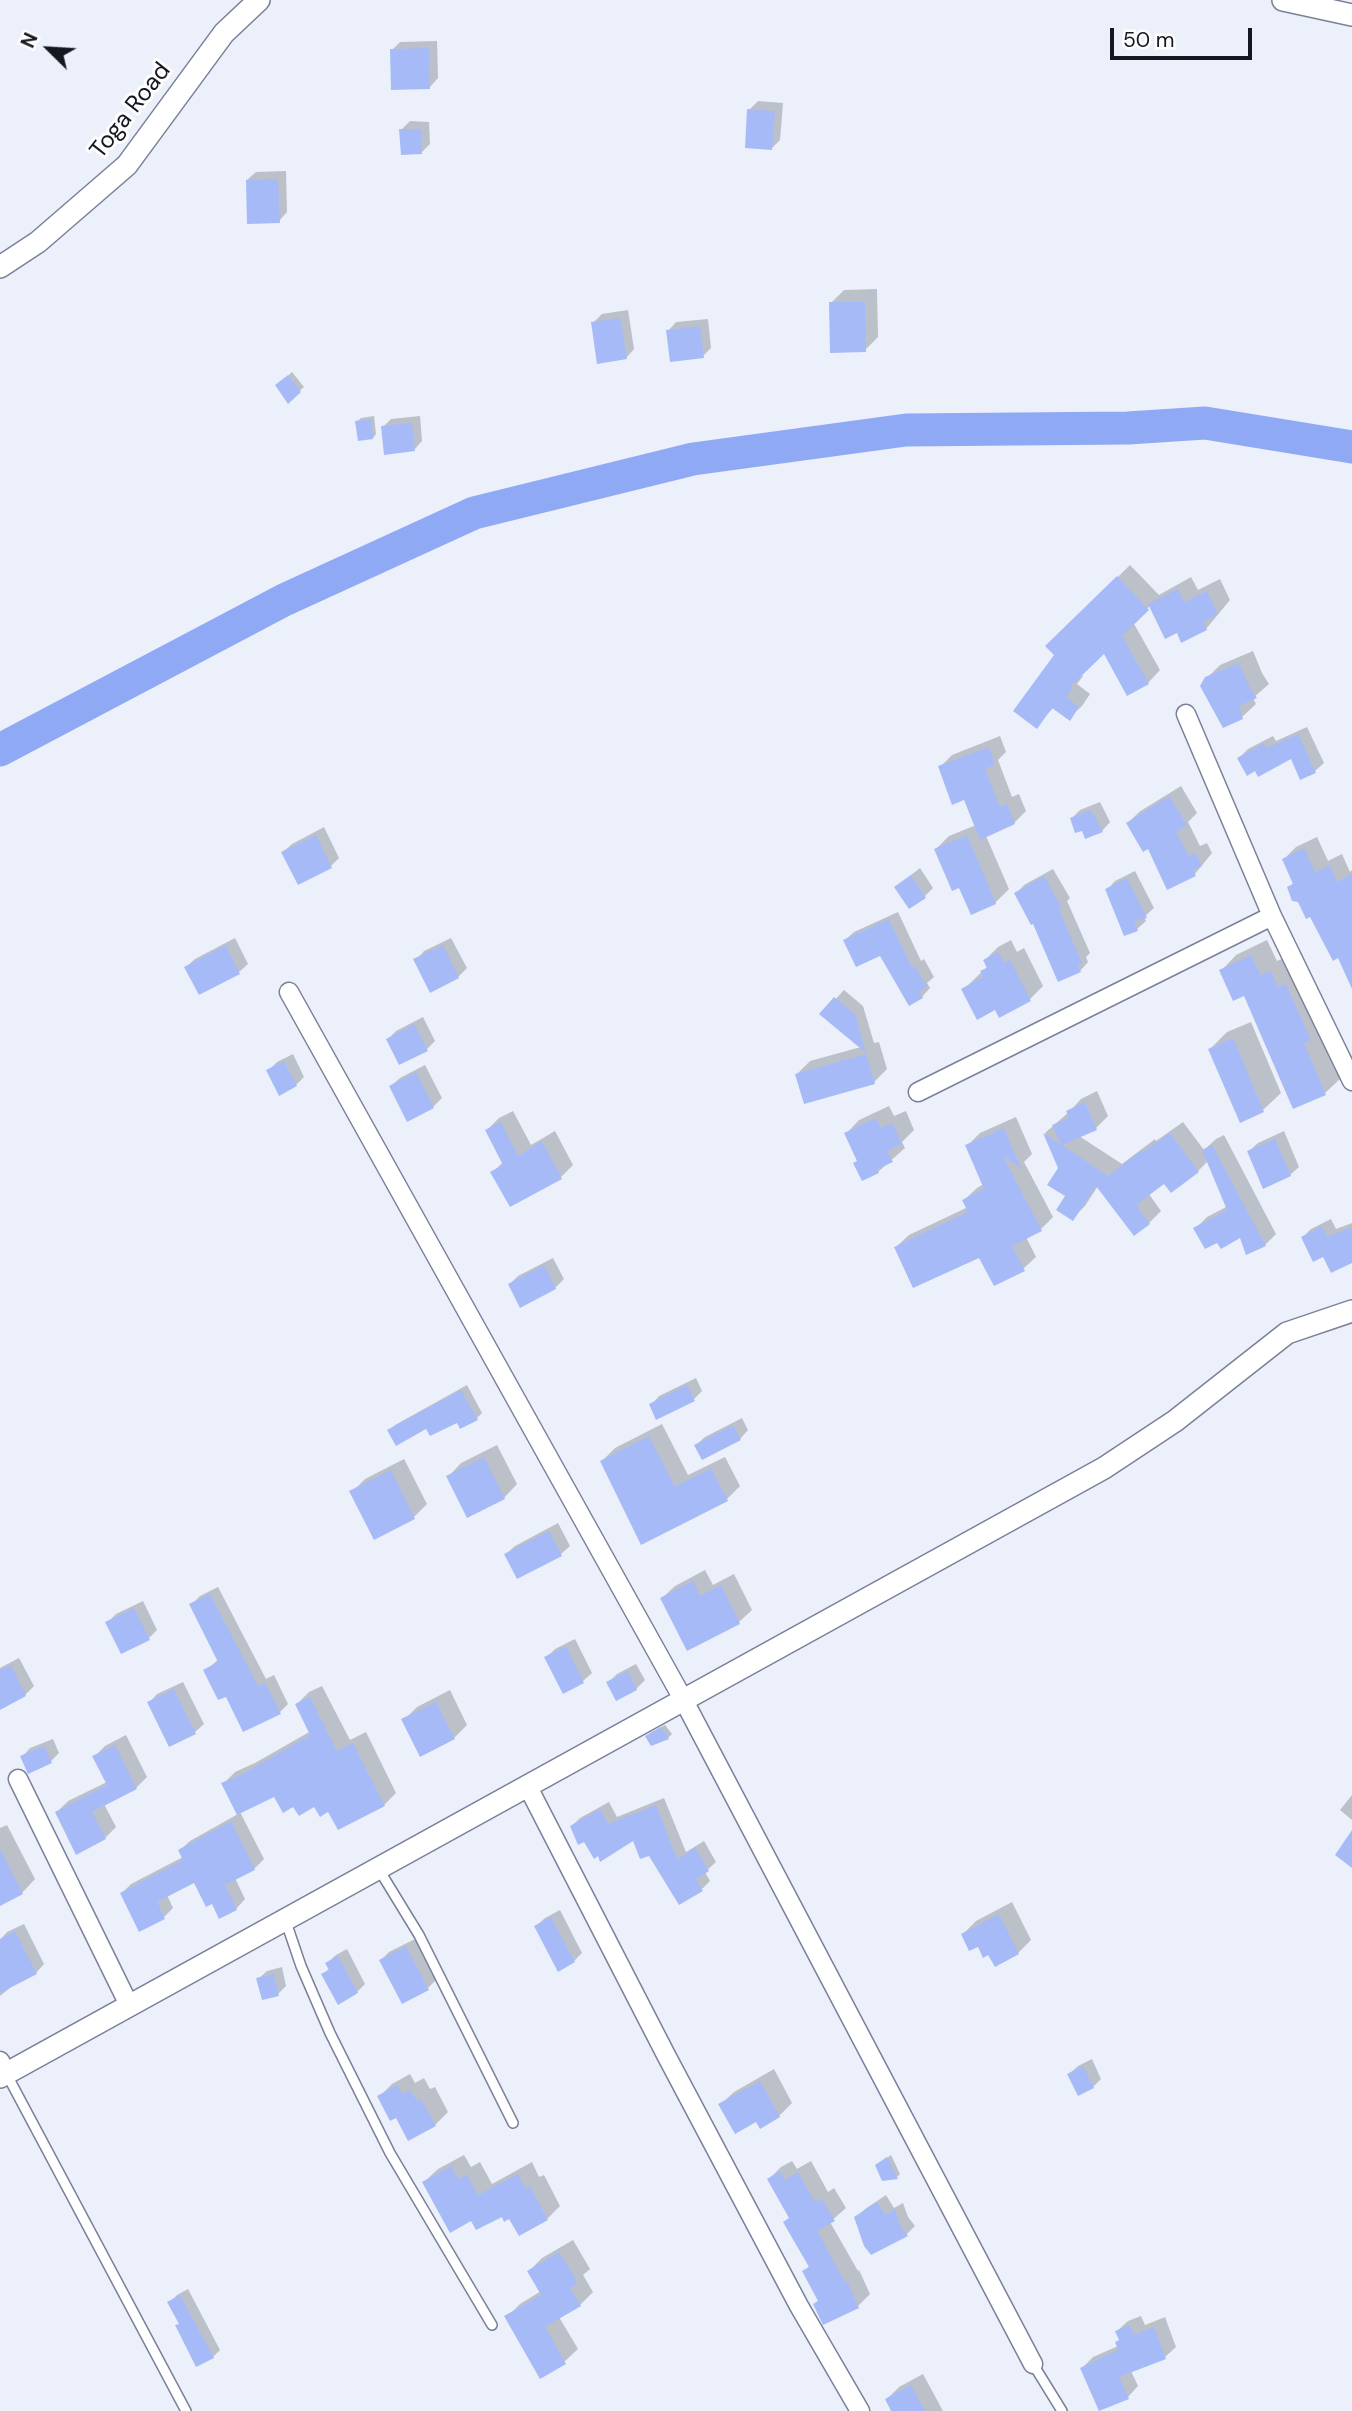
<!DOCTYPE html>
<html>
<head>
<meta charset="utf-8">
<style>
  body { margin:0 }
  #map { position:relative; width:1352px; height:2411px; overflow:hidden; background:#ecf0fb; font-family:"DM Sans",sans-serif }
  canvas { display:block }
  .north { position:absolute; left:14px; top:14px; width:70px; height:70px; -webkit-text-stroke:5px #fdfdfd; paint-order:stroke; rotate:294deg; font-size:19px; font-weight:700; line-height:28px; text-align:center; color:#141720 }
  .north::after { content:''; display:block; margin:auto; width:24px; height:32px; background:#141720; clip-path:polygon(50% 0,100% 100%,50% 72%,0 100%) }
  .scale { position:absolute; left:1110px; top:28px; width:142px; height:32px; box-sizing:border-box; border:4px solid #141720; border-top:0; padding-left:9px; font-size:21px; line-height:24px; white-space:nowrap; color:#141720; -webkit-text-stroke:5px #fdfdfd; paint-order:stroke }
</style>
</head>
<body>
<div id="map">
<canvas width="1352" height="2411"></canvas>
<div class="north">N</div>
<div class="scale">50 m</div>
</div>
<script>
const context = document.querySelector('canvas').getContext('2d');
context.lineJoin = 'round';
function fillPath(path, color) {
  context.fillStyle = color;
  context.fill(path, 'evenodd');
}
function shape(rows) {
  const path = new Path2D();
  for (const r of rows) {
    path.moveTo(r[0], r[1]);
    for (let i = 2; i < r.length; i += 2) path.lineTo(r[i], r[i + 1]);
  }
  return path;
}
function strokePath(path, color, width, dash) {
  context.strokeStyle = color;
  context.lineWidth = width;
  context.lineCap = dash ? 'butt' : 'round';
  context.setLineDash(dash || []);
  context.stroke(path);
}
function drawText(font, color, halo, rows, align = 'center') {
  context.font = font + ' "DM Sans",sans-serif';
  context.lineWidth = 6;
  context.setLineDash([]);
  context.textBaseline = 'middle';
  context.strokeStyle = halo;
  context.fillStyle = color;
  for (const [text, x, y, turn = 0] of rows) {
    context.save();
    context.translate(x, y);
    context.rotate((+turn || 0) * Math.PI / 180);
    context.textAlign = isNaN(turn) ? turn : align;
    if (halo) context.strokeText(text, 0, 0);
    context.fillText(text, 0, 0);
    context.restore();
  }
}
fillPath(shape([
  [437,41,438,78,430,87,392,50,400,42],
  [758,101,783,103,780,140,772,148,749,110],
  [410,121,429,122,430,144,422,152,401,130],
  [286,171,287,212,279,221,247,180,256,172],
  [877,289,878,337,865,350,831,303,844,290],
  [628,310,634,349,626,358,593,323,602,314],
  [708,319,711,348,703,356,668,331,676,322],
  [292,372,304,387,288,401,278,385],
  [374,416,376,434,373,438,357,422,361,418],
  [420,416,422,441,414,450,383,427,391,419],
  [1130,565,1159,595,1191,577,1198,590,1220,579,1230,600,1206,629,1150,606,1133,622,1160,670,1148,683,1104,651,1081,674,1083,676,1077,684,1090,694,1082,706,1069,718,1054,707,1036,726,1056,655,1048,646],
  [1253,651,1262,673,1269,684,1253,698,1256,704,1242,717,1206,679,1220,665],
  [1307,727,1324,763,1315,771,1301,778,1292,757,1239,758,1248,749,1273,736,1276,741],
  [1000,736,1006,752,998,760,1012,797,1019,794,1026,811,1014,823,986,836,1009,889,995,903,971,913,960,886,936,849,949,836,976,825,965,798,940,767,952,755],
  [1181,786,1197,813,1188,822,1200,846,1207,843,1212,853,1195,874,1128,823,1139,812],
  [1100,802,1110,822,1102,831,1083,828,1072,818,1080,810],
  [324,827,339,858,331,866,283,852,292,844],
  [1317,837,1328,861,1342,854,1350,872,1352,870,1352,985,1339,956,1311,914,1289,888,1294,882,1284,859,1296,847],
  [920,868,933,888,925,896,896,887],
  [1053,869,1070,898,1067,901,1090,953,1086,957,1088,962,1080,971,1034,922,1016,894,1024,885],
  [1135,871,1154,908,1144,917,1146,921,1137,929,1107,890,1115,881],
  [898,912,921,961,924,959,934,977,927,983,930,988,922,997,881,954,845,940,854,932],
  [235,938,248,964,239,972,186,967,195,959],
  [451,938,467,968,458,977,416,960,424,951],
  [1011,940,1017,952,1024,948,1043,986,1030,999,1000,1016,996,1008,964,989,988,966,985,960,998,947],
  [1267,940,1277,961,1286,957,1341,1078,1325,1093,1294,1107,1245,994,1221,971,1236,955],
  [844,990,863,1006,874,1043,879,1042,887,1069,874,1082,797,1074,810,1061,861,1047,822,1014],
  [423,1017,435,1041,427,1049,388,1039,396,1031],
  [1251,1022,1281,1093,1263,1110,1210,1049,1227,1032],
  [293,1054,304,1077,296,1085,269,1070,277,1062],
  [425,1065,442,1098,433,1107,391,1086,400,1078],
  [1097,1091,1108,1116,1096,1128,1079,1136,1122,1164,1155,1139,1156,1141,1183,1122,1204,1150,1216,1139,1224,1135,1276,1234,1265,1245,1240,1236,1218,1240,1195,1229,1207,1217,1228,1206,1209,1160,1198,1171,1165,1182,1149,1194,1161,1211,1149,1223,1098,1186,1085,1206,1073,1218,1060,1168,1045,1133,1069,1112,1081,1099],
  [889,1106,894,1116,906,1111,914,1130,902,1142,905,1148,878,1172,858,1160,846,1134,859,1120],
  [513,1111,531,1145,555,1131,573,1165,561,1177,492,1173,503,1162,487,1130,499,1118],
  [1016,1117,1032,1154,1024,1162,1053,1217,1040,1230,1026,1237,1036,1257,1023,1269,980,1255,896,1247,909,1235,968,1207,964,1200,977,1188,984,1184,967,1146,980,1133],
  [1284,1131,1299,1167,1290,1175,1249,1151,1258,1143],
  [1331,1219,1336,1229,1352,1223,1352,1245,1303,1237,1311,1229],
  [553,1258,564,1279,555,1288,510,1284,518,1276],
  [696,1378,702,1391,694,1399,651,1405,659,1396],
  [467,1385,482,1413,477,1418,389,1431,395,1425],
  [742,1418,748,1430,740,1439,696,1445,705,1437],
  [662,1424,688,1475,725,1457,740,1486,727,1499,642,1542,602,1461,615,1448],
  [497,1445,517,1484,504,1498,448,1477,461,1463],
  [404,1459,427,1504,414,1517,352,1492,365,1479],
  [558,1523,570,1546,561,1554,517,1576,506,1554,515,1546],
  [705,1570,713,1585,734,1574,752,1610,739,1622,687,1648,662,1598,675,1586],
  [218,1587,266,1679,274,1675,288,1704,280,1712,226,1694,206,1670,219,1659,191,1605,200,1596],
  [143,1601,157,1630,149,1638,107,1623,116,1614],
  [575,1639,592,1673,583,1681,564,1691,546,1658,555,1649],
  [19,1658,34,1686,25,1695,0,1708,0,1668],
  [636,1664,645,1680,636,1689,609,1682,617,1674],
  [183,1682,204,1724,195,1732,170,1745,149,1703,157,1694],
  [322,1686,350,1740,366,1732,396,1793,384,1805,328,1810,315,1804,274,1795,240,1812,264,1859,254,1869,235,1878,245,1899,236,1909,212,1902,195,1880,167,1895,173,1908,164,1917,122,1893,131,1884,183,1857,180,1850,190,1841,238,1814,223,1784,235,1772,255,1763,311,1731,297,1704,309,1692],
  [450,1690,467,1725,454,1738,404,1720,417,1707],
  [665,1725,672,1734,668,1738,650,1733],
  [126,1735,147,1777,136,1788,104,1804,116,1827,105,1838,57,1812,68,1801,107,1782,94,1757,105,1746],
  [53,1739,59,1753,50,1762,22,1757,30,1748],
  [1352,1795,1352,1820,1340,1810],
  [664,1798,686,1852,704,1841,716,1862,705,1872,710,1881,702,1889,650,1854,634,1839,585,1840,572,1826,580,1818,609,1802,617,1817],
  [7,1825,35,1879,22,1893,0,1904,0,1828],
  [1012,1902,1031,1940,1018,1953,995,1964,989,1952,963,1934,976,1921],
  [560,1910,582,1953,574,1961,536,1926,545,1918],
  [24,1924,44,1964,36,1973,16,1983,0,1996,0,1940,7,1932],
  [415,1939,436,1980,428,1988,381,1960,389,1952],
  [347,1949,365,1984,357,1992,323,1974,330,1968,327,1963,336,1955],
  [282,1967,286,1986,278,1994,258,1979,267,1971],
  [1092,2059,1101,2079,1093,2087,1069,2074,1078,2066],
  [774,2069,792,2103,779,2116,757,2120,720,2105,734,2092],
  [410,2074,415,2083,424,2078,430,2089,435,2087,448,2112,435,2125,397,2116,379,2097,392,2084],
  [464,2155,471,2167,480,2162,492,2184,532,2162,539,2177,544,2175,560,2206,547,2219,519,2234,510,2217,502,2215,472,2218,424,2182,438,2169],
  [891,2155,900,2174,897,2177,881,2162],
  [792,2161,797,2169,811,2161,828,2192,834,2188,846,2208,830,2222,858,2271,859,2270,870,2294,858,2306,824,2323,820,2300,804,2272,810,2265,790,2217,769,2179,781,2167],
  [886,2195,894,2208,903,2203,908,2217,915,2226,907,2234,872,2252,856,2218,865,2209],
  [573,2240,590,2269,583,2275,593,2292,580,2305,559,2317,578,2349,564,2362,507,2317,520,2304,541,2291,529,2271,542,2258],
  [188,2289,220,2350,213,2357,180,2323,170,2302,177,2295],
  [1141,2316,1145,2325,1165,2317,1176,2347,1165,2357,1131,2371,1138,2386,1128,2397,1082,2368,1093,2357,1118,2346,1120,2339,1117,2331,1128,2321],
  [923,2374,943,2411,893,2411,887,2399,899,2387]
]), '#0003');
strokePath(shape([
  [0,750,284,600,474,513,693,459,906,430,1128,428,1205,423,1352,447]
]), '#90a9f5', 33);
fillPath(shape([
  [429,48,430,89,391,90,390,49],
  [747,109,775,111,772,150,745,148],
  [399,129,421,129,422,154,401,155],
  [278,179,280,223,247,224,246,180],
  [829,302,865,302,866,352,830,353],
  [620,318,627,359,597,364,591,322],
  [700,326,704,358,670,362,666,330],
  [288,375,301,392,288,404,275,385],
  [371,419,373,439,358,441,355,421],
  [412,423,415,451,384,455,381,426],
  [1117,576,1149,610,1122,636,1149,684,1127,696,1104,654,1070,687,1072,689,1066,697,1079,707,1070,721,1052,708,1037,729,1013,711,1054,655,1045,646],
  [1178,589,1184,602,1207,591,1218,614,1203,622,1207,630,1181,643,1177,633,1165,639,1148,604],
  [1239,663,1249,686,1257,698,1239,706,1243,719,1223,728,1200,686,1205,677],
  [1298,734,1316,773,1300,780,1291,759,1258,777,1255,771,1247,776,1237,758,1264,743,1267,748],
  [989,747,995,765,985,769,1000,807,1007,804,1015,824,980,840,964,800,952,805,938,766],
  [1169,796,1187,825,1176,832,1189,856,1196,853,1202,866,1193,870,1196,876,1167,890,1148,849,1143,852,1126,823],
  [1091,810,1103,832,1085,839,1082,831,1075,833,1070,818],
  [316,835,332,868,298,885,281,852],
  [967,835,996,904,971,915,959,888,952,891,934,849],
  [1304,848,1315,872,1330,865,1337,882,1352,874,1352,989,1338,958,1333,961,1310,917,1306,919,1298,902,1292,901,1287,887,1293,884,1282,859],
  [911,875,926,898,909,909,894,887],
  [1044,876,1062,908,1059,910,1082,963,1078,965,1081,972,1058,982,1033,924,1031,925,1014,893],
  [1127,878,1147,918,1134,921,1138,931,1124,936,1105,889],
  [889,919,912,968,915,966,927,987,919,991,923,998,909,1006,880,956,856,967,843,940],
  [226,945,240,974,199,995,184,967],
  [443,945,459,978,430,993,413,959],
  [998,952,1004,963,1010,960,1031,1001,999,1018,995,1010,977,1020,961,989,983,977,980,971,987,968,983,960],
  [1251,955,1261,975,1271,971,1278,987,1286,984,1311,1040,1304,1043,1326,1095,1293,1109,1244,996,1233,1001,1219,970],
  [834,997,855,1014,866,1053,819,1014],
  [414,1024,428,1051,399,1065,386,1039],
  [1233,1038,1264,1112,1240,1123,1208,1049],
  [866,1054,875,1084,804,1104,795,1074],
  [284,1061,297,1086,279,1096,266,1070],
  [416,1072,434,1108,407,1122,389,1086],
  [1085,1102,1097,1130,1062,1145,1108,1176,1142,1150,1143,1152,1170,1133,1199,1172,1171,1193,1164,1184,1136,1205,1150,1224,1134,1236,1096,1186,1073,1221,1056,1210,1065,1196,1047,1185,1058,1168,1043,1133,1061,1145,1052,1125,1069,1118,1066,1111],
  [876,1118,881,1128,892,1123,902,1144,887,1151,893,1162,877,1169,879,1173,862,1181,853,1163,857,1161,844,1133],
  [501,1122,518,1156,542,1141,562,1179,510,1207,490,1172,503,1165,485,1130],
  [1004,1128,1021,1168,1003,1156,1042,1231,1012,1246,1025,1271,994,1286,979,1258,913,1288,894,1247,968,1212,962,1200,984,1189,965,1145],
  [1275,1139,1291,1176,1263,1189,1247,1151],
  [1212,1145,1266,1246,1246,1255,1240,1238,1221,1249,1217,1243,1205,1249,1193,1228,1227,1210,1202,1150],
  [1322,1226,1327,1237,1352,1227,1352,1263,1331,1273,1323,1257,1313,1262,1301,1237],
  [544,1265,556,1289,520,1308,508,1284],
  [687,1385,695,1401,656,1420,649,1404],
  [461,1390,478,1420,460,1429,457,1423,430,1436,426,1429,396,1446,387,1430],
  [733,1425,741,1440,702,1460,694,1445],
  [649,1436,675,1487,711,1468,728,1501,641,1545,600,1461],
  [484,1457,505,1499,467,1518,446,1476],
  [391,1470,415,1519,374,1540,349,1491],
  [549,1531,562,1556,517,1579,504,1554],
  [693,1581,700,1596,721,1585,740,1624,687,1651,660,1598],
  [210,1594,258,1686,265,1683,281,1714,243,1732,226,1697,218,1700,203,1670,218,1662,189,1604],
  [134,1608,150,1640,121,1654,105,1622],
  [566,1646,584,1683,563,1694,544,1657],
  [11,1665,26,1696,0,1710,0,1670],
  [628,1671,637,1690,616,1701,606,1682],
  [174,1689,196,1734,169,1747,147,1702],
  [310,1697,337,1751,353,1743,385,1806,338,1830,328,1812,320,1817,314,1807,299,1816,293,1807,283,1813,274,1797,237,1815,221,1783,241,1775,310,1735,295,1704],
  [436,1702,455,1739,420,1757,401,1719],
  [661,1727,669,1739,651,1746,645,1736],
  [115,1745,137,1789,92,1812,106,1839,76,1855,55,1812,107,1785,92,1756],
  [44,1746,52,1763,28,1774,20,1756],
  [656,1805,677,1859,695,1848,709,1871,696,1879,703,1891,679,1905,649,1856,640,1859,633,1841,600,1862,598,1856,594,1859,584,1842,578,1845,570,1826,600,1809,608,1824],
  [231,1821,255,1870,225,1885,237,1910,219,1919,212,1904,206,1907,194,1883,157,1902,165,1919,139,1932,120,1893,183,1860,178,1850],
  [1352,1830,1352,1868,1335,1855],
  [0,1849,23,1894,0,1906],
  [999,1914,1019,1954,995,1967,988,1955,983,1958,978,1947,969,1951,961,1934],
  [551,1917,575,1962,558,1972,534,1926],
  [15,1931,37,1974,0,1993,0,1939],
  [406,1946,429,1990,402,2004,379,1960],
  [338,1956,358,1993,338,2005,321,1974,329,1970,325,1963],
  [274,1974,279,1996,262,2000,256,1978],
  [1083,2066,1094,2088,1078,2096,1067,2074],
  [760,2081,780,2117,760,2129,756,2122,735,2134,718,2104],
  [397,2085,402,2094,410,2090,417,2101,421,2099,436,2126,408,2141,396,2118,390,2121,377,2096],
  [887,2157,898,2179,882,2181,875,2165],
  [451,2166,458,2179,467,2174,478,2195,518,2174,526,2189,530,2186,548,2220,519,2236,509,2219,504,2222,502,2217,476,2230,471,2221,450,2233,422,2182],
  [780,2171,785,2180,798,2172,815,2202,822,2199,835,2221,817,2231,845,2282,847,2281,859,2308,823,2325,813,2304,818,2301,802,2271,809,2267,783,2222,789,2218,767,2179],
  [877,2202,885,2215,895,2209,900,2226,908,2236,871,2255,864,2246,854,2217],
  [559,2252,578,2283,570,2288,581,2306,545,2327,566,2364,540,2379,504,2316,541,2295,527,2271],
  [180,2295,214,2358,196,2367,175,2325,179,2324,167,2302],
  [1130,2325,1134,2335,1154,2327,1166,2359,1119,2377,1129,2399,1099,2411,1080,2368,1118,2350,1115,2342,1119,2340,1115,2331],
  [911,2385,925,2411,891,2411,885,2399]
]), '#a5baf7');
const service = shape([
  [378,1868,419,1935,513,2123],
  [285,1919,301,1966,330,2033,390,2153,492,2325],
  [6,2073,186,2411],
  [1033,2364,1062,2411]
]);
const minor = shape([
  [1186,714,1272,916,1352,1081],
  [289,992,683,1699,1033,2364],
  [918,1092,1272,916],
  [18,1779,129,2005],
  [527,1785,666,2055,799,2306,860,2411],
  [0,2061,6,2073]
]);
const tertiary = shape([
  [1283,0,1352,15],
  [0,267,38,242,127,165,224,33,259,0],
  [0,2077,1104,1468,1175,1421,1287,1333,1352,1311]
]);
strokePath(service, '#798199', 12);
strokePath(minor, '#798199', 21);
strokePath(tertiary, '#798199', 24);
strokePath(service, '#fff', 9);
strokePath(minor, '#fff', 18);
strokePath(tertiary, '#fff', 21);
drawText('24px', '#141720', '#fdfdfd', [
  ["Toga Road",131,111,-52]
]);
</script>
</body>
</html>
